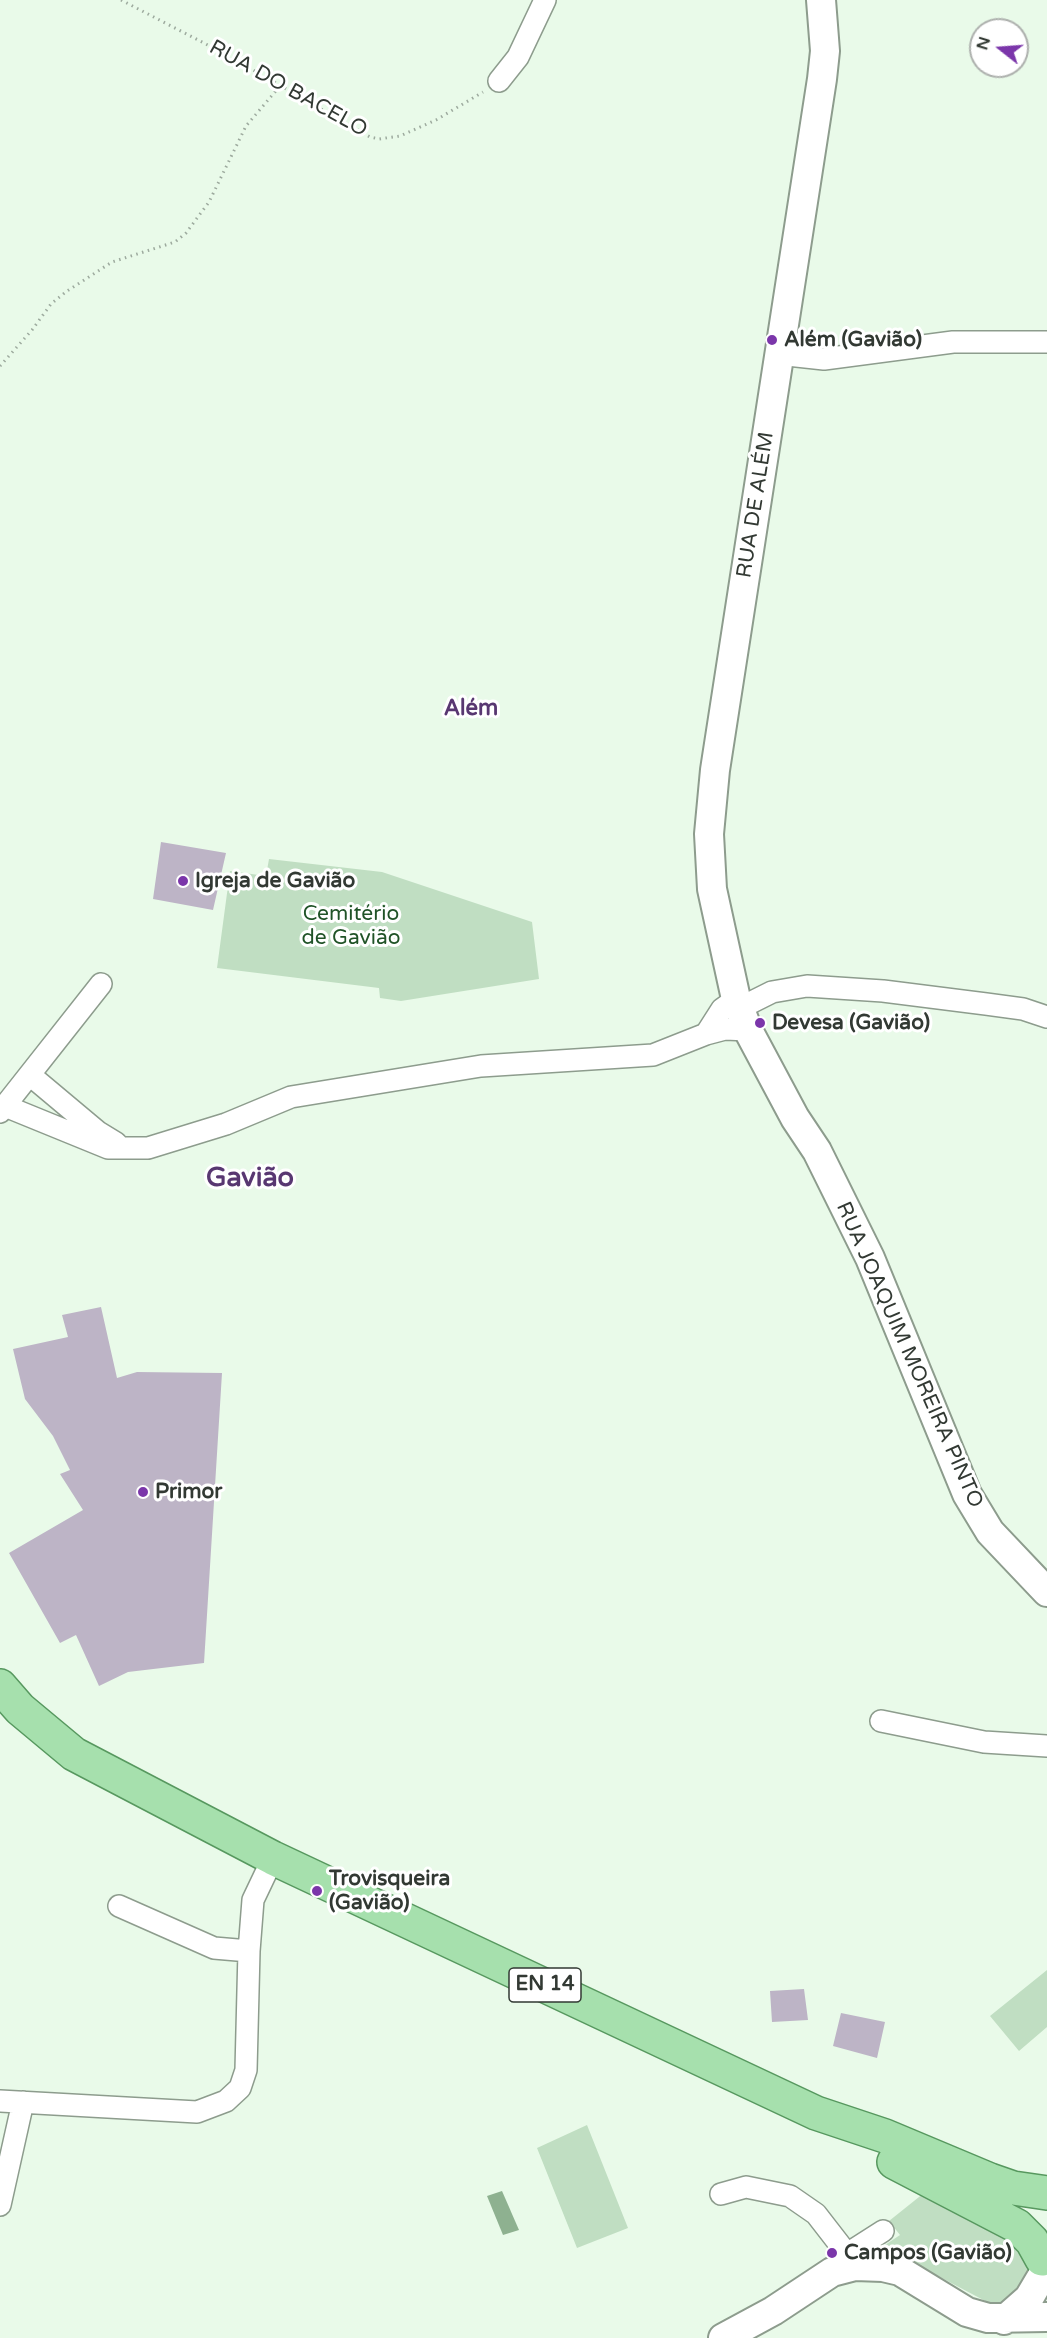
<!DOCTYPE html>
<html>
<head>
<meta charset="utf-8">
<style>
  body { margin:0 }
  #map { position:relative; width:1047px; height:2338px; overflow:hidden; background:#e9fae9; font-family:"Varela Round",sans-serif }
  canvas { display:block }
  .north { position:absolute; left:969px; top:18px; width:60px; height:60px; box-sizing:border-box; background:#fff; border:2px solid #adb0ad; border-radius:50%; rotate:287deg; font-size:16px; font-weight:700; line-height:24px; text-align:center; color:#323933 }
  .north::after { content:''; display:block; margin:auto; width:21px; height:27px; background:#7b36aa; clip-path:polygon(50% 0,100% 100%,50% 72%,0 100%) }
</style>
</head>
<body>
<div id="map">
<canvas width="1047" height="2338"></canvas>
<div class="north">N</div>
</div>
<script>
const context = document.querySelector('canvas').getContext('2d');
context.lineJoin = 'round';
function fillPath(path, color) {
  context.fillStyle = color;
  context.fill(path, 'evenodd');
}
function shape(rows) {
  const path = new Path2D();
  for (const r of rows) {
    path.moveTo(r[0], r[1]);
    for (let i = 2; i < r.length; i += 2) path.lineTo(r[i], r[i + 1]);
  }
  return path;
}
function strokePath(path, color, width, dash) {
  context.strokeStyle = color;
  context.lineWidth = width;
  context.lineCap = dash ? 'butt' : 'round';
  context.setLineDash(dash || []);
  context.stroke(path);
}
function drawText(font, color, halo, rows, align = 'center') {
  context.font = font + ' "Varela Round",sans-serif';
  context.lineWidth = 6;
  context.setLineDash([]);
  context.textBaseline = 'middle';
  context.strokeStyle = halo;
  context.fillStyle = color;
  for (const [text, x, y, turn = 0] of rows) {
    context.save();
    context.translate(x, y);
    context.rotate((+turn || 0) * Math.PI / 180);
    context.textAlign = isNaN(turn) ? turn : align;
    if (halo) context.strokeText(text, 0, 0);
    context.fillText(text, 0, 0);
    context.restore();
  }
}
fillPath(shape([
  [269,859,382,872,532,922,539,979,401,1001,380,998,379,988,217,968,230,871,266,876],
  [1047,1970,1047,2027,1019,2051,990,2016],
  [587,2125,628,2228,577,2248,537,2148],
  [924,2193,1016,2237,1033,2280,1011,2303,991,2304,900,2256,876,2251,900,2235,889,2221]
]), '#c0dec2');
fillPath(shape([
  [502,2191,519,2230,503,2235,487,2196]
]), '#8eb190');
fillPath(shape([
  [161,842,226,853,213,910,153,899],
  [101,1307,117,1378,137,1372,222,1373,204,1663,128,1672,99,1686,76,1635,60,1643,9,1553,83,1510,60,1474,70,1470,53,1436,25,1399,13,1349,68,1337,62,1315],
  [804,1989,808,2020,772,2022,770,1991],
  [841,2013,885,2022,877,2058,833,2046]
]), '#bdb4c6');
const street = shape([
  [499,81,518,57,545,0],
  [778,354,824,359,953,342,1047,342],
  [740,1008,772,992,807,986,883,991,986,1004,1023,1009,1047,1017],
  [706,1034,722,1009,736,999],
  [30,1075,98,1132,116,1143],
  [5,1106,108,1148,148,1148,226,1124,291,1097,481,1066,653,1055,706,1034,725,1029,748,1030],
  [0,1112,101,984],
  [881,1721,984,1742,1047,1746],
  [119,1906,214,1948,249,1951],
  [0,2101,197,2112,226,2101,240,2088,246,2070,249,1951,253,1900,273,1858],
  [721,2194,746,2187,790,2196,816,2214,847,2254],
  [0,2205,23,2102],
  [839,2265,847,2254,883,2231]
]);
const secondary = shape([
  [821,0,825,51,822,79,715,770,709,834,712,889,736,999,748,1030,795,1118,817,1151,870,1258,967,1494,990,1532,1047,1592],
  [1004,2320,1029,2298,1045,2271],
  [723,2338,773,2311,832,2272,855,2266,883,2267,900,2271,967,2312,988,2318,1047,2317]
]);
const primary = shape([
  [0,1686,20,1709,74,1754,273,1858,816,2113,885,2136,990,2180,1013,2188,1047,2193],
  [894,2162,1017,2226,1032,2241,1042,2259]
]);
strokePath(street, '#8d9c8d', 24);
strokePath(secondary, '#8d9c8d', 32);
strokePath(primary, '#57985f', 36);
strokePath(shape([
  [121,0,227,55,370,137,379,139,400,136,436,120,483,92],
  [0,366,32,330,51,304,67,291,112,262,175,242,186,233,209,202,246,126,280,86]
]), '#9daa9e', 3, [1.5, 4.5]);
strokePath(street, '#fff', 21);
strokePath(secondary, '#fff', 28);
strokePath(primary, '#a6e0ad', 33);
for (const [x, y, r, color] of [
  [772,340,6,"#7b36aa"],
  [183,881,6,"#7b36aa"],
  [760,1023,6,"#7b36aa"],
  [143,1492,6,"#7b36aa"],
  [317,1891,6,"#7b36aa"],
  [832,2253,6,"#7b36aa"]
]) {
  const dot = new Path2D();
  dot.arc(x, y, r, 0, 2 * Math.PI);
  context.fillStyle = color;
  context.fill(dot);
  strokePath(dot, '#fff', 2);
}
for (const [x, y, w] of [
  [545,1985,72]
]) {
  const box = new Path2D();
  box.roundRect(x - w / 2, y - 17, w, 34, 4.5);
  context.fillStyle = '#fff';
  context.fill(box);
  strokePath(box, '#323933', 1.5);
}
drawText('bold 20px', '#323933', null, [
  ["EN 14",545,1985]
]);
drawText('21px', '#323933', '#fff', [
  ["RUA DO BACELO",288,89,29],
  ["RUA DE ALÉM",756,505,-81],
  ["RUA JOAQUIM MOREIRA PINTO",909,1355,66]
]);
drawText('bold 21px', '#323933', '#fff', [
  ["Além (Gavião)",784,340],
  ["Igreja de Gavião",195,881],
  ["Devesa (Gavião)",772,1023],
  ["Primor",155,1492],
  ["Trovisqueira",329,1879],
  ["(Gavião)",329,1903],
  ["Campos (Gavião)",844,2253]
], 'left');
drawText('21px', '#205327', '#fff', [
  ["Cemitério",351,914],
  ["de Gavião",351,938]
]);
drawText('bold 22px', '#583771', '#fff', [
  ["Além",471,709]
]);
drawText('bold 27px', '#583771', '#fff', [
  ["Gavião",250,1179]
]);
</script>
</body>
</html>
